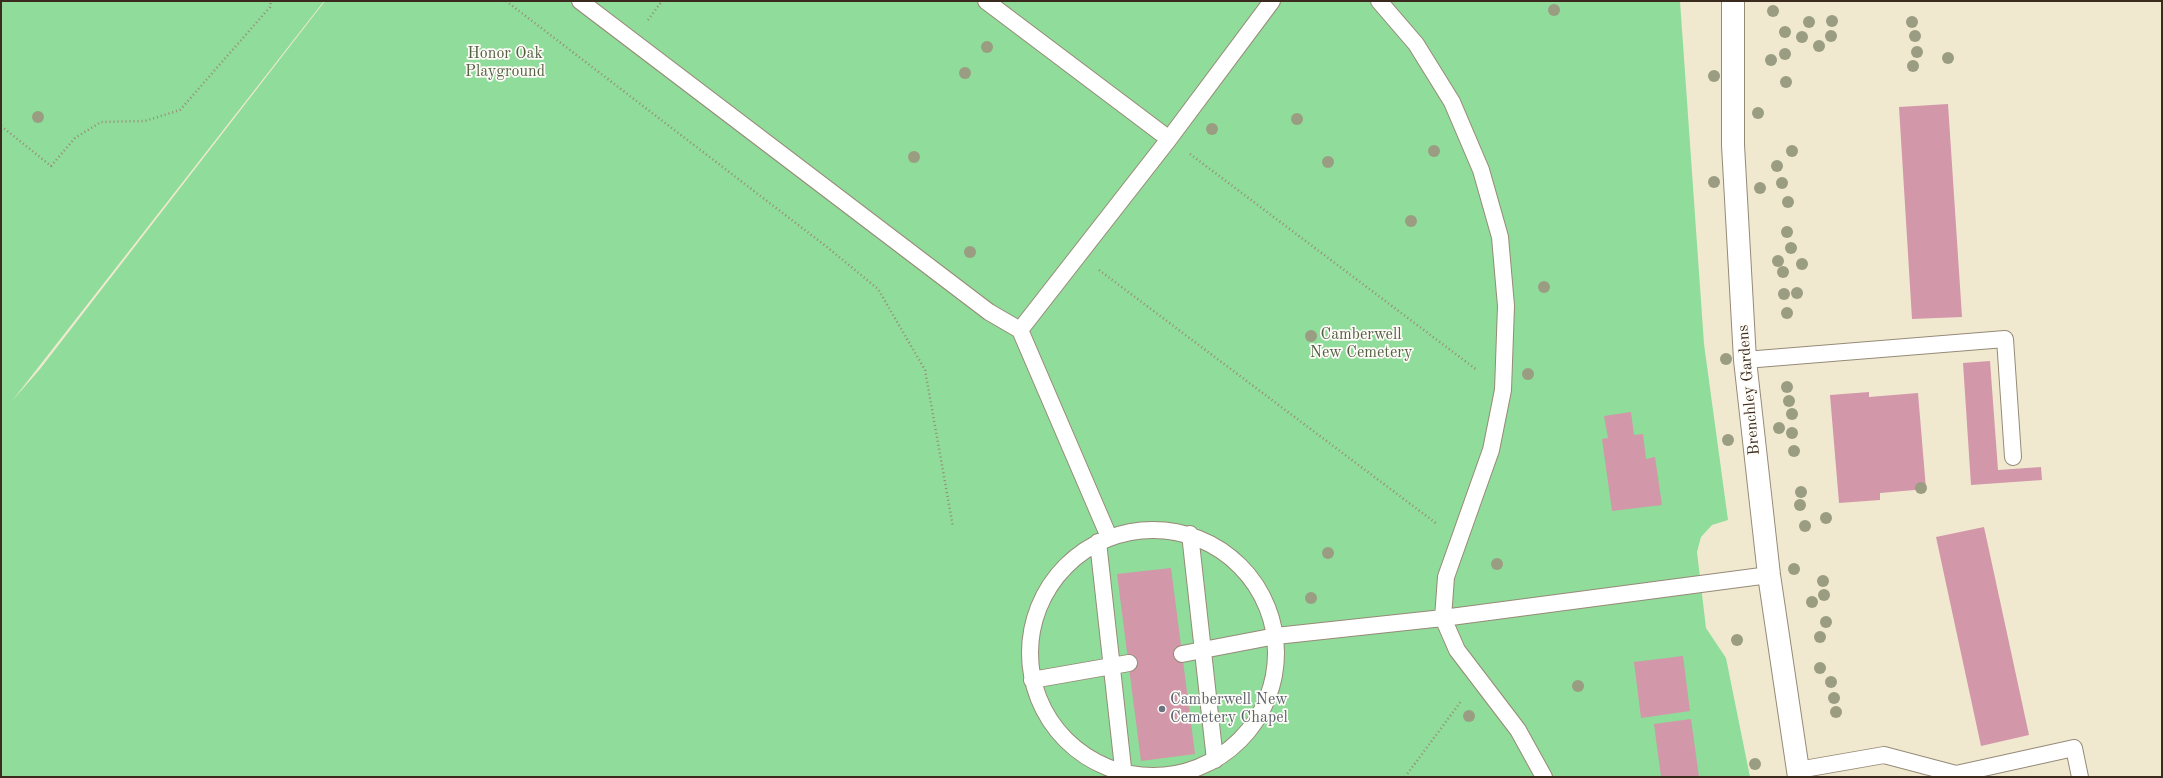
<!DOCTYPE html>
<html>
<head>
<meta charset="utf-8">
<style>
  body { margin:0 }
  #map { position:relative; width:2163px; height:778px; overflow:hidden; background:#f0e9d0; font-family:"Old Standard TT",serif }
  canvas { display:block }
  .frame { position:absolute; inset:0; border:2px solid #3b2a1e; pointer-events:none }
</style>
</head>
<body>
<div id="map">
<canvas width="2163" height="778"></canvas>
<div class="frame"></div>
</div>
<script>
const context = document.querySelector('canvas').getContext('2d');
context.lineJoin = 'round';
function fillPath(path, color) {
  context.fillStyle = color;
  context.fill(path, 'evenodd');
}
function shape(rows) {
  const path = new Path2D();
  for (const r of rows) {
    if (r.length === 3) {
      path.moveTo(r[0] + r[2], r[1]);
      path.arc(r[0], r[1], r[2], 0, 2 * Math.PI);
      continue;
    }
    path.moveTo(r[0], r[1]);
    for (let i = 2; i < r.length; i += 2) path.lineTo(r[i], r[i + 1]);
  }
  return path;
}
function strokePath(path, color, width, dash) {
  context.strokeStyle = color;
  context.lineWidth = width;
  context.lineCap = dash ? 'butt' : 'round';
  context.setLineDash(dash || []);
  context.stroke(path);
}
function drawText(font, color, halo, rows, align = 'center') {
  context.font = font + ' "Old Standard TT",serif';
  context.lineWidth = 3.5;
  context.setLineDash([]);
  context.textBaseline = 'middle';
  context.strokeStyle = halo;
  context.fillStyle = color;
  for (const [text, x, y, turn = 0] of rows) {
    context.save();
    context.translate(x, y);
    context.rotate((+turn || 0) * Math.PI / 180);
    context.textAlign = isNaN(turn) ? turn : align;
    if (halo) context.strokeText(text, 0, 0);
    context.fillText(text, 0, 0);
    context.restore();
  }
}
fillPath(shape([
  [1,1,324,1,12,401,40,369,325,1,1680,1,1704,344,1728,520,1712,525,1701,537,1697,552,1706,628,1726,658,1750,777,1,777]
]), '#90dc9a');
fillPath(shape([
  [1948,104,1962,317,1912,319,1899,107],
  [1990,361,1998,470,2041,467,2042,480,1971,485,1963,363],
  [1869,392,1869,397,1918,393,1926,489,1880,493,1880,500,1839,503,1830,395],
  [1631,412,1634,435,1643,434,1646,459,1655,457,1662,505,1612,511,1602,439,1608,438,1604,416],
  [1984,527,2029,735,1981,746,1936,537],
  [1171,568,1195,754,1141,761,1117,574],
  [1683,656,1690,711,1641,718,1634,662],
  [1691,719,1699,777,1661,777,1654,724]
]), '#d297a9');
const service = shape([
  [580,1,989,312,1020,330,1109,537],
  [986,1,1169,139],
  [1379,1,1416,44,1452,102,1481,170,1500,237,1506,306,1503,390,1491,450,1446,577,1443,618,1457,650,1518,730,1544,777],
  [1020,330,1169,139,1272,1],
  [1745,360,2005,339,2013,457],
  [1153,653,123],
  [1190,534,1215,760],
  [1098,542,1124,777],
  [1182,654,1276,636,1443,618,1769,575],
  [1032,680,1129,663],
  [1798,770,1884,755,1956,774,2074,748,2080,777]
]);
const tertiary = shape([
  [1733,1,1733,145,1745,360,1769,575,1799,777]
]);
strokePath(service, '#968a77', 18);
strokePath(tertiary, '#968a77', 24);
strokePath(shape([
  [506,1,827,247,878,289,925,370,953,527],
  [648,20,662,1],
  [1,126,51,166,75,138,101,122,145,121,180,110,270,7,271,1],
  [1190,154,1477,370],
  [1099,270,1437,524],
  [1405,777,1462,700]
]), '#968a77', 2.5, [1, 3]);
strokePath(service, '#fff', 16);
strokePath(tertiary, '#fff', 22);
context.fillStyle = '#9a9d82';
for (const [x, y] of [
  [1554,10],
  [1773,11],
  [1832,21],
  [1809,22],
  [1912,22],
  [1785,32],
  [1831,36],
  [1915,36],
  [1802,37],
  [1819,46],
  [987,47],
  [1917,52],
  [1785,54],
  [1948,58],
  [1771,60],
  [1913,66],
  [965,73],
  [1714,76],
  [1786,82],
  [1758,113],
  [38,117],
  [1297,119],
  [1212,129],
  [1434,151],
  [1792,151],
  [914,157],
  [1328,162],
  [1777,166],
  [1714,182],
  [1782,183],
  [1760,188],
  [1788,202],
  [1411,221],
  [1787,232],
  [1791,248],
  [970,252],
  [1778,261],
  [1802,264],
  [1783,272],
  [1544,287],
  [1797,293],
  [1784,294],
  [1787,313],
  [1311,336],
  [1726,359],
  [1528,374],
  [1787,387],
  [1789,401],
  [1792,414],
  [1779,428],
  [1792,433],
  [1728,440],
  [1794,451],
  [1921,488],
  [1801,492],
  [1800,505],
  [1826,518],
  [1805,526],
  [1328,553],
  [1497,564],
  [1794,569],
  [1823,581],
  [1824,595],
  [1311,598],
  [1812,602],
  [1826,622],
  [1820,637],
  [1737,640],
  [1820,668],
  [1831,682],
  [1578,686],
  [1834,698],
  [1836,712],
  [1469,716],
  [1755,764]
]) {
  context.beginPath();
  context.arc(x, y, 6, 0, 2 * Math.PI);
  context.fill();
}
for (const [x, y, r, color] of [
  [1162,709,4,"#6b7280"]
]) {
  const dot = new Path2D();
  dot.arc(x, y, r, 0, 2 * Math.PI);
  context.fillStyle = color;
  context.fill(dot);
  strokePath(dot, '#fdfcf7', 1.5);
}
drawText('16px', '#545f43', '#fdfcf7', [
  ["Honor Oak",505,54],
  ["Playground",505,72],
  ["Camberwell",1361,335],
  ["New Cemetery",1361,353]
]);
drawText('16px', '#3b2a1e', '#fdfcf7', [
  ["Brenchley Gardens",1749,390,-95]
]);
drawText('16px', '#5b616d', '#fdfcf7', [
  ["Camberwell New",1170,700],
  ["Cemetery Chapel",1170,718]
], 'left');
</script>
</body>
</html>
